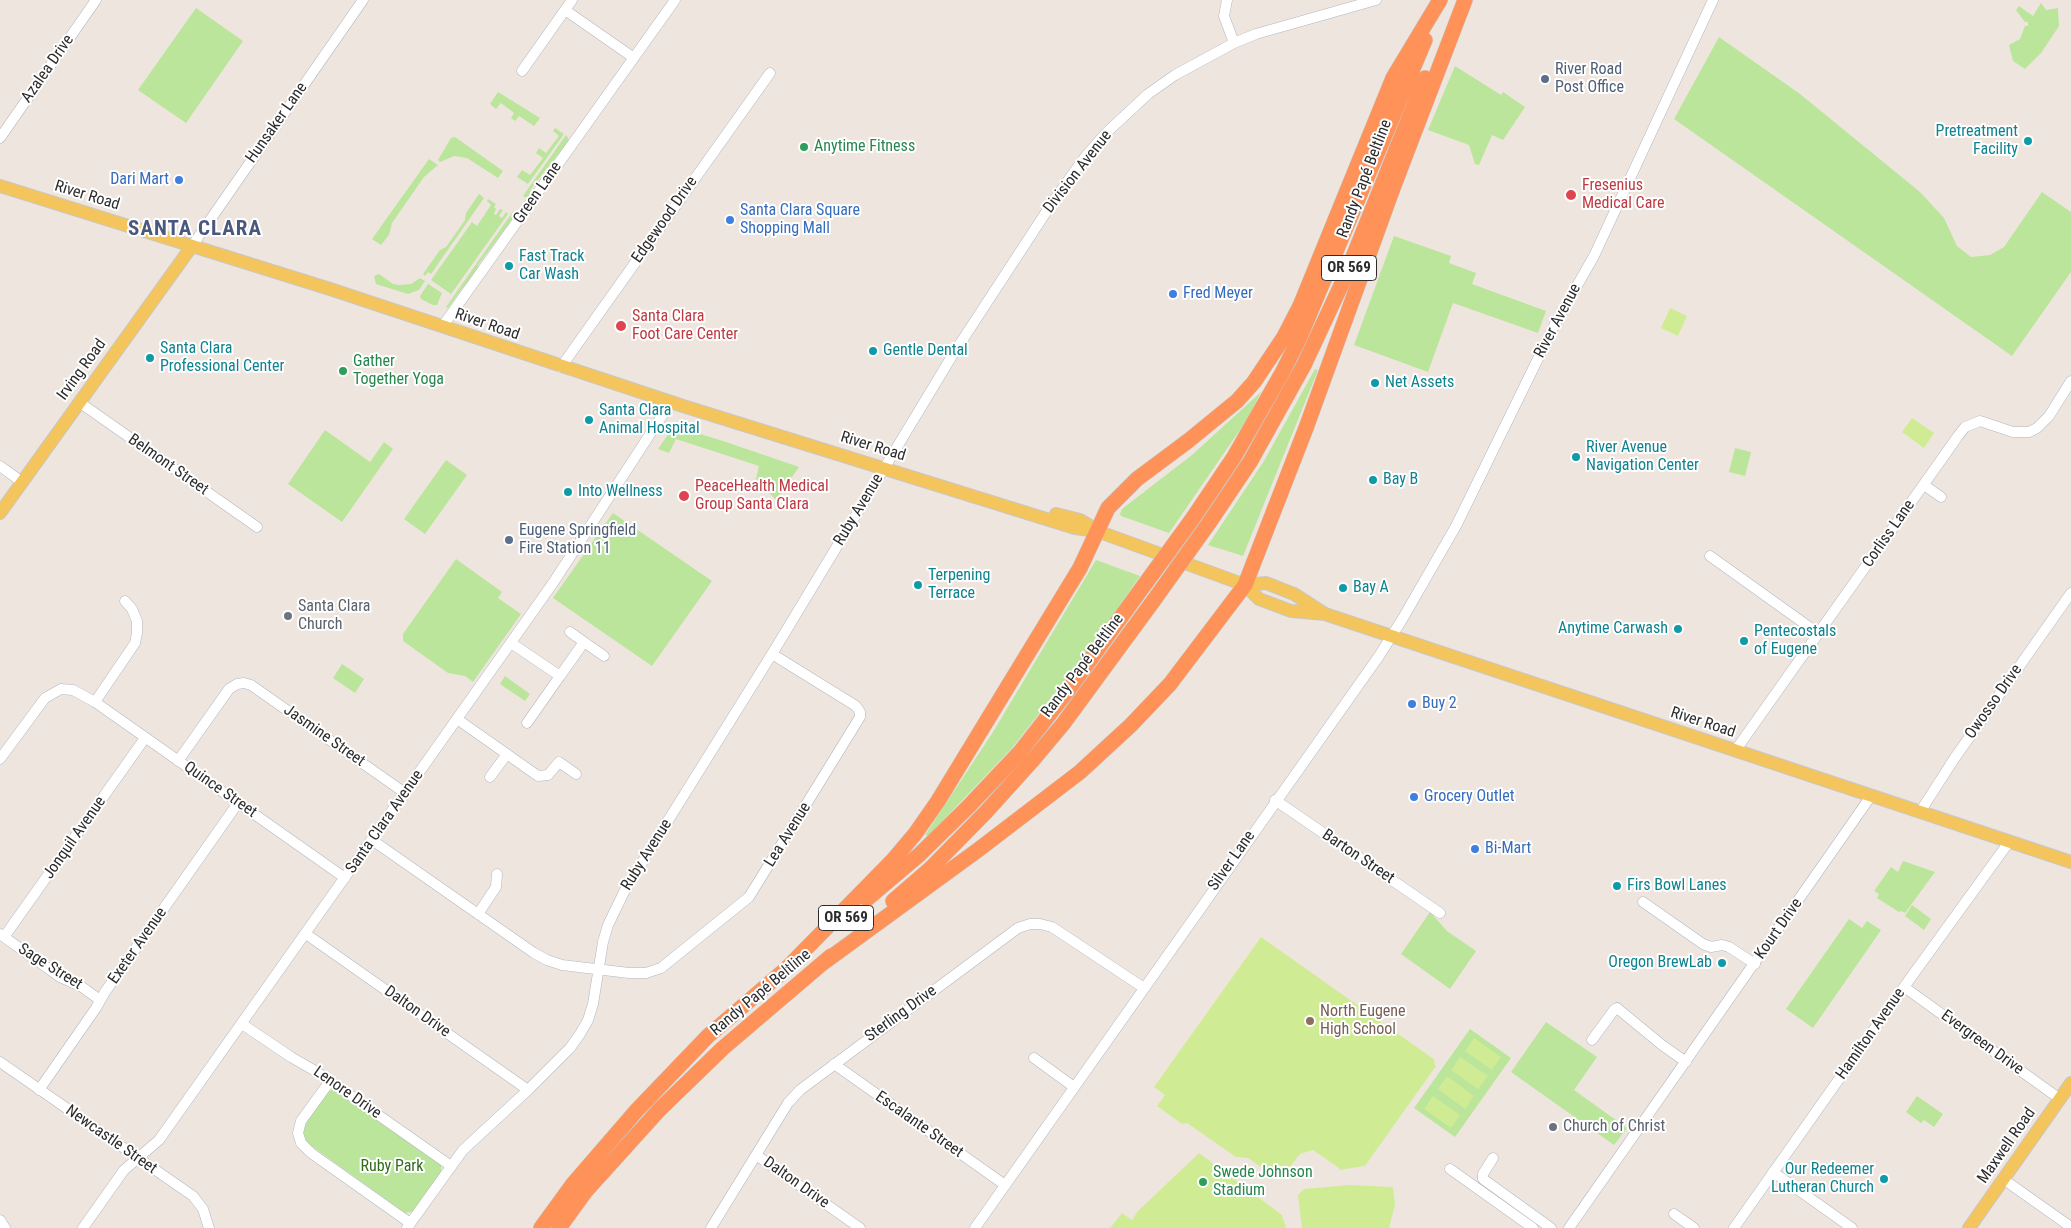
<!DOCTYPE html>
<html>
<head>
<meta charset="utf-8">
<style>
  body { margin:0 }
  canvas { display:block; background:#eee6de }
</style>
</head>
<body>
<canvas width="2071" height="1228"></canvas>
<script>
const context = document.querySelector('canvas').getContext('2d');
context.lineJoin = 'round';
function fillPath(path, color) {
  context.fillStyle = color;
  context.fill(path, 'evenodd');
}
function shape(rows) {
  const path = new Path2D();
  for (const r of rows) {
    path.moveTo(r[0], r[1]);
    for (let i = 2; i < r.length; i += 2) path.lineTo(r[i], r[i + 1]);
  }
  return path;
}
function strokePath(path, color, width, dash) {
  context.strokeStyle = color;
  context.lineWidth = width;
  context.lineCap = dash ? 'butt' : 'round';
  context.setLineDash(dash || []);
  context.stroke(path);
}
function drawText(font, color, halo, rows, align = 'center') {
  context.font = font + ' "Roboto Condensed",sans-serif';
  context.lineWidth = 4;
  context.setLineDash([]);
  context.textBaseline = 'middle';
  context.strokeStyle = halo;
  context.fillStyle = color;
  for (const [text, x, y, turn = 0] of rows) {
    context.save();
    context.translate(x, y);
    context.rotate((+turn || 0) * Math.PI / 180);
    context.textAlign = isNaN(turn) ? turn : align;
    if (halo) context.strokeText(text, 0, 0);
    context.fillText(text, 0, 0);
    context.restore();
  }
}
fillPath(shape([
  [2041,3,2046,10,2058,8,2059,26,2041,53,2025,69,2013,61,2009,45,2020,39,2025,26,2028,26,2028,22,2025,22,2016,10,2019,6,2033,16],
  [196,8,243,41,186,123,138,90],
  [1719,37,1800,94,1920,192,1944,218,1957,246,1971,257,1990,255,2004,247,2042,192,2071,212,2071,272,2012,356,1674,119],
  [1455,66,1501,95,1503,92,1525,107,1503,140,1492,135,1479,165,1475,164,1469,145,1428,130],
  [498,92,540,118,534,126,519,116,515,121,511,118,514,113,501,103,496,109,490,104],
  [555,128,564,134,528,184,517,177,522,170,530,175,543,158,536,153,539,148,546,153,559,136,553,131],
  [566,135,569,140,531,189,529,197,525,197,523,196],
  [455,137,503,171,498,178,467,158,454,156,440,162,438,160,451,138],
  [429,159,438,165,424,177,392,223,389,235,381,245,372,239],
  [479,194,484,198,431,274,428,272,425,276,423,274,440,250,446,247,465,220,466,213],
  [488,199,496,204,494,207,496,209,494,214,496,215,500,209,503,210,499,216,502,218,506,212,508,214,451,294,431,280,472,222,477,226,491,205,487,201],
  [514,210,514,217,478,265,479,269,472,278,463,287,448,308,446,307],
  [1394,236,1451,256,1449,263,1476,273,1472,284,1546,311,1538,333,1453,303,1428,372,1354,345],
  [379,274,393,284,399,285,411,284,420,278,425,281,419,290,408,294,376,284,374,276],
  [428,284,442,293,437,305,433,305,421,299,420,296],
  [1315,369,1318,370,1243,556,1208,545,1264,461],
  [1261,392,1246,421,1169,533,1121,516,1120,514,1122,509,1192,455],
  [674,426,723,441,799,467,776,500,756,479,759,466,676,439,669,453,658,449],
  [325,430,370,462,384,442,393,449,342,522,288,484],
  [1735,448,1751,452,1745,476,1729,472],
  [446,460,467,475,425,534,404,519],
  [613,513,712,581,652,666,553,598],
  [456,559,502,592,498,598,521,614,473,682,465,676,448,673,403,641,403,634],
  [1096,560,1140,576,1087,652,1012,748,928,836,925,835,993,732],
  [342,664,364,679,355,693,333,678],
  [505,676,530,694,525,701,500,684],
  [1903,861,1935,872,1905,913,1901,911,1899,912,1877,898,1879,894,1874,891,1891,867,1898,872],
  [1912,905,1931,919,1924,930,1905,916],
  [1430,912,1447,931,1476,951,1450,989,1401,954],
  [1849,919,1862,928,1867,921,1881,930,1813,1028,1786,1009],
  [1546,1022,1597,1057,1574,1090,1627,1128,1614,1145,1511,1072],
  [1470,1029,1511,1058,1455,1137,1414,1108],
  [331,1090,336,1090,441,1164,441,1173,415,1211,405,1213,306,1142,303,1132,306,1122,327,1093],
  [1917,1096,1943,1114,1934,1127,1924,1120,1921,1123,1906,1112]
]), '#bae59a');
fillPath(shape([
  [1670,308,1687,316,1678,336,1661,328],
  [1912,418,1934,433,1924,448,1902,432],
  [1261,937,1435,1060,1434,1064,1436,1066,1365,1166,1339,1170,1339,1168,1313,1150,1300,1154,1282,1177,1275,1177,1248,1158,1236,1157,1187,1123,1182,1124,1157,1106,1165,1095,1154,1087],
  [1474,1038,1501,1057,1492,1070,1465,1051],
  [1460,1057,1488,1076,1478,1089,1451,1070],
  [1447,1076,1474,1096,1465,1109,1438,1089],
  [1433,1096,1460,1115,1451,1128,1424,1109],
  [1199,1153,1282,1215,1286,1228,1110,1228,1122,1213,1132,1220,1138,1211],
  [1349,1185,1393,1187,1395,1205,1389,1228,1302,1228,1298,1195,1304,1189]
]), '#cfec95');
const minor = shape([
  [1227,0,1224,16,1234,43],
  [565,10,634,58],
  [522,71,572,0],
  [0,138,96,0],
  [192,246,363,0],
  [442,327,675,0],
  [561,367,770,73],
  [79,402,257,527],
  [0,466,22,482],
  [1924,485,1941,497],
  [1710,556,1819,634],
  [570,632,584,642],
  [511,643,560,676,527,723],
  [560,676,584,642,604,656],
  [95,702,135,643,137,633,137,621,132,609,125,601],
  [457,719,538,776,548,775,559,762,576,774],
  [1735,751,1958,436,1965,427,1980,421,2013,432,2029,432,2037,428,2049,416,2071,381],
  [0,759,45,698,61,689,73,690,95,702,345,878],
  [178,761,229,689,237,684,244,683,251,685,405,793],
  [490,777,507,754],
  [1275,800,1440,913],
  [1920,812,1954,759,2071,593],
  [372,840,534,953,547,960,562,965,629,973,646,973,661,968,749,897,860,717,860,712,856,706,772,654],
  [1643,902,1703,944,1711,947,1722,945,1729,947,1755,964],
  [478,914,496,887,497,874],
  [0,934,60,977,82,987,100,1000],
  [306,934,528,1090],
  [4,937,145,738],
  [1904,987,2060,1099],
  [242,1024,291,1057,317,1072,451,1166],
  [1592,1040,1614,1010,1617,1008,1662,1045,1686,1062],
  [1034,1058,1074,1087],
  [0,1062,193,1196,203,1209,209,1228],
  [834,1064,1005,1185],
  [330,1081,301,1121,298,1133,301,1143,311,1153,410,1223],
  [39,1090,96,1008,105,992,238,803],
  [756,1155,860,1228],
  [1493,1158,1483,1174,1483,1179,1551,1228],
  [1450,1169,1533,1228],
  [1773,1172,1852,1228],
  [2003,1179,2071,1227],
  [1674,1214,1694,1228],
  [0,1220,5,1228],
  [83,1228,124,1170,159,1140,553,583,671,402],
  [407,1228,463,1150,528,1090,570,1048,580,1034,588,1020,593,1004,603,942,608,925,626,888,772,654,952,356,1052,203,1085,157,1105,134,1148,94,1175,75,1234,43,1256,34,1376,0],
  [711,1228,788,1103,800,1090,1018,928,1030,924,1040,924,1052,927,1144,988],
  [975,1228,1379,656,1403,618,1456,526,1554,326,1594,256,1713,0],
  [1569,1228,1871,796],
  [1734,1228,1904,987,2009,842]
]);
const major = shape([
  [0,186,330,289,683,406,1075,528,1097,531,1245,585,1266,583,1294,594,1325,614],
  [0,513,192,246],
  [1056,514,1080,520,1093,528],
  [1245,585,1259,599,1291,611,1325,614,2071,862],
  [1969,1228,2071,1083]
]);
const highway = shape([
  [1193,518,1234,457,1282,373,1299,339,1425,40],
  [1209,523,1250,462,1304,365,1345,277,1425,78],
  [867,899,919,855,968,807,1020,752,1066,693,1137,595],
  [893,901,930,869,986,812,1032,761,1063,724,1154,600],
  [823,963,978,850,1080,772,1131,725,1170,684,1245,585,1306,428,1393,188,1465,0],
  [786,969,893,860,915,834,938,801,1080,568,1108,508,1137,479,1188,441,1237,401,1254,382,1284,337,1300,306,1393,78,1440,0],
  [541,1228,573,1184,637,1110,708,1036,793,963],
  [559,1228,585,1192,660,1109,723,1048,831,956]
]);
strokePath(minor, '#b2b6c0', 11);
strokePath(major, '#c8c8c8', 14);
strokePath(highway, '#c8c8c8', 16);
strokePath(minor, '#fff', 10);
strokePath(major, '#f4c45d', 12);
strokePath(highway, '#ff9258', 15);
const highwayBridge = shape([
  [1137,595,1193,518],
  [1154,600,1209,523]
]);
strokePath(highwayBridge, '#c8c8c8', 16, []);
strokePath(highwayBridge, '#ff9258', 15);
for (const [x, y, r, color] of [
  [1545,79,5,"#5c6f8a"],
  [2028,141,5,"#0f9aa8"],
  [804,147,5,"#2e9e5b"],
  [179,180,5,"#3f7fe0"],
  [1571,195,6,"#e0444e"],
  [730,220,5,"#3f7fe0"],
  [509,266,5,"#0f9aa8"],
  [1173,294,5,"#3f7fe0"],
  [621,326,6,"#e0444e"],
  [873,351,5,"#0f9aa8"],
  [150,358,5,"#0f9aa8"],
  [343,371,5,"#2e9e5b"],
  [1375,383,5,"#0f9aa8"],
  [589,420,5,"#0f9aa8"],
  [1576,457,5,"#0f9aa8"],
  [1373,480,5,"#0f9aa8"],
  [568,492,5,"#0f9aa8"],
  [684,496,6,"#e0444e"],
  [509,540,5,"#5c6f8a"],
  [918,585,5,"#0f9aa8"],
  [1343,588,5,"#0f9aa8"],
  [288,616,5,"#6b7280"],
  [1678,629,5,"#0f9aa8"],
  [1744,641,5,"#0f9aa8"],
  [1412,704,5,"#3f7fe0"],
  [1414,797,5,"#3f7fe0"],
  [1475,849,5,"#3f7fe0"],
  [1617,886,5,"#0f9aa8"],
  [1722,963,5,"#0f9aa8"],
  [1310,1021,5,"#8d6e63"],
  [1553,1127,5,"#6b7280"],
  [1884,1179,5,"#0f9aa8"],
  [1203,1182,5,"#2e9e5b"]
]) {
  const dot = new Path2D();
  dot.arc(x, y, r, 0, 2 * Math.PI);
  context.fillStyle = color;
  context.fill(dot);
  strokePath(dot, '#fff', 2);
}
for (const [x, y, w] of [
  [1349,268,55],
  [846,918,55]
]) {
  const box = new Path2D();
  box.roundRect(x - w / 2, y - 12.5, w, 25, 4);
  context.fillStyle = '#fff';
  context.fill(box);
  strokePath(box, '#2c2c2c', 1);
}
drawText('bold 15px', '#2c2c2c', null, [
  ["OR 569",1349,268],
  ["OR 569",846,918]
]);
drawText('16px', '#2c2c2c', '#fff', [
  ["Azalea Drive",48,69,-55],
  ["Hunsaker Lane",277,123,-55],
  ["Division Avenue",1078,172,-52],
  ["Randy Papé Beltline",1365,179,-69],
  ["Green Lane",538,193,-55],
  ["River Road",87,196,17],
  ["Edgewood Drive",665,220,-55],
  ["River Avenue",1558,321,-62],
  ["River Road",487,325,19],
  ["Irving Road",82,370,-54],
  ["River Road",873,447,17],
  ["Belmont Street",168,465,35],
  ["Ruby Avenue",859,510,-59],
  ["Corliss Lane",1889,534,-55],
  ["Randy Papé Beltline",1083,666,-53],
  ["Owosso Drive",1994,702,-55],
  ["River Road",1703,723,18],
  ["Jasmine Street",324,736,35],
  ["Quince Street",220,790,35],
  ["Santa Clara Avenue",385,822,-55],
  ["Lea Avenue",788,835,-58],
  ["Jonquil Avenue",75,838,-55],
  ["Ruby Avenue",647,855,-58],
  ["Barton Street",1358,857,34],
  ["Silver Lane",1232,861,-55],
  ["Kourt Drive",1779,929,-55],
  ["Exeter Avenue",138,946,-55],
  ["Sage Street",50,967,32],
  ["Randy Papé Beltline",761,993,-40],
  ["Dalton Drive",417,1012,35],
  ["Sterling Drive",901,1014,-36],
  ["Hamilton Avenue",1871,1034,-55],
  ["Evergreen Drive",1982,1043,36],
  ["Lenore Drive",347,1093,35],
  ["Escalante Street",919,1125,35],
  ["Newcastle Street",111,1140,35],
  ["Maxwell Road",2007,1146,-55],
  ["Dalton Drive",796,1183,35]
]);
drawText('16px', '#4e5e75', '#fff', [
  ["River Road",1555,70],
  ["Post Office",1555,88],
  ["Eugene Springfield",519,531],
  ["Fire Station 11",519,549]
], 'left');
drawText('16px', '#0d838f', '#fff', [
  ["Pretreatment",2018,132,"right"],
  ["Facility",2018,150,"right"],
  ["Fast Track",519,257],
  ["Car Wash",519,275],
  ["Santa Clara",160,349],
  ["Professional Center",160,367],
  ["Gentle Dental",883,351],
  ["Net Assets",1385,383],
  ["Santa Clara",599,411],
  ["Animal Hospital",599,429],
  ["River Avenue",1586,448],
  ["Navigation Center",1586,466],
  ["Bay B",1383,480],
  ["Into Wellness",578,492],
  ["Terpening",928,576],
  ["Terrace",928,594],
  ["Bay A",1353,588],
  ["Anytime Carwash",1668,629,"right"],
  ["Pentecostals",1754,632],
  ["of Eugene",1754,650],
  ["Firs Bowl Lanes",1627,886],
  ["Oregon BrewLab",1712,963,"right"],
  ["Our Redeemer",1874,1170,"right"],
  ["Lutheran Church",1874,1188,"right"]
], 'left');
drawText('16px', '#27864d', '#fff', [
  ["Anytime Fitness",814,147],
  ["Gather",353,362],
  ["Together Yoga",353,380],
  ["Swede Johnson",1213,1173],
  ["Stadium",1213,1191]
], 'left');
drawText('16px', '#366cbe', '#fff', [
  ["Dari Mart",169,180,"right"],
  ["Santa Clara Square",740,211],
  ["Shopping Mall",740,229],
  ["Fred Meyer",1183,294],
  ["Buy 2",1422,704],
  ["Grocery Outlet",1424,797],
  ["Bi-Mart",1485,849]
], 'left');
drawText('16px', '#be3a42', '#fff', [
  ["Fresenius",1582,186],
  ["Medical Care",1582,204],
  ["Santa Clara",632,317],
  ["Foot Care Center",632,335],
  ["PeaceHealth Medical",695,487],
  ["Group Santa Clara",695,505]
], 'left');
drawText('16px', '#5b616d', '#fff', [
  ["Santa Clara",298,607],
  ["Church",298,625],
  ["Church of Christ",1563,1127]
], 'left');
drawText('16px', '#785e54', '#fff', [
  ["North Eugene",1320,1012],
  ["High School",1320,1030]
], 'left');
drawText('16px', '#316c19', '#fff', [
  ["Ruby Park",392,1167]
]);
context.letterSpacing = '1px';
drawText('bold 21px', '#4b587e', '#fff', [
  ["SANTA CLARA",195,230]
]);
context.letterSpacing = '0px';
</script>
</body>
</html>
